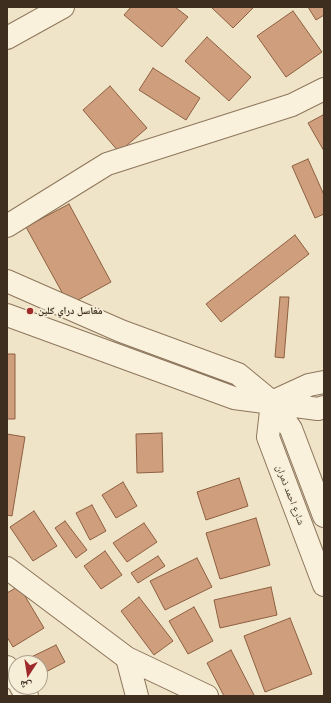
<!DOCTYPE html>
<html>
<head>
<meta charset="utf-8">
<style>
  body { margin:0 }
  #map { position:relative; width:331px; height:703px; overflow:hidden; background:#f0e4c8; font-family:"Libre Baskerville","Noto Naskh Arabic",serif }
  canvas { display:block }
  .frame { position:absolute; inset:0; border:8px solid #3d2e20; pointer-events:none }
  .north { position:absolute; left:8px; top:655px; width:40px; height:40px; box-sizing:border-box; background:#f7eed8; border:1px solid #ada18e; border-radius:50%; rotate:192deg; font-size:11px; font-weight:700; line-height:16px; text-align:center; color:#3d2e20 }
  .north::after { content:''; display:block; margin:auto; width:14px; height:18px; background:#9e2a2b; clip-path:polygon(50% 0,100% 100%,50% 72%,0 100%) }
</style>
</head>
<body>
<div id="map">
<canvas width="331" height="703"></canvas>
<div class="frame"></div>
<div class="north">ش</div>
</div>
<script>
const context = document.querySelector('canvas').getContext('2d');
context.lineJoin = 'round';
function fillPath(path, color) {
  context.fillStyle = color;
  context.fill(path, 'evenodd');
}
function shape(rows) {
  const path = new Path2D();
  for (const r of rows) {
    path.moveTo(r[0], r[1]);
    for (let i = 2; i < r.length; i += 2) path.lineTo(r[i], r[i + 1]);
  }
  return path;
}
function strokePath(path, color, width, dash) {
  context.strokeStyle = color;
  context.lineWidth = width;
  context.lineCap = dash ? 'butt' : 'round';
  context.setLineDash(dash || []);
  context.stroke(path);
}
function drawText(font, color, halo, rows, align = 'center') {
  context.font = font + ' "Libre Baskerville","Noto Naskh Arabic",serif';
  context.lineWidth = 3.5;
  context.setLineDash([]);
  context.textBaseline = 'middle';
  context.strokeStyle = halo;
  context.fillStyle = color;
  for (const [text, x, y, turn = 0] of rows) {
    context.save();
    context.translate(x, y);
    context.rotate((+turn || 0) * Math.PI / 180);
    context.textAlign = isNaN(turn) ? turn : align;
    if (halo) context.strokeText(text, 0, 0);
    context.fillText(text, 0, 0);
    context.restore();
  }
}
const building = shape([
  [131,7,175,7,188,17,162,47,124,15,131,7],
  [211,7,252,7,253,8,233,28,211,7],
  [308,7,324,7,324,15,316,20,308,7],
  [293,11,322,52,286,77,257,36,293,11],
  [207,37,251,77,229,101,185,61,207,37],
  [153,68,200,98,186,120,139,90,153,68],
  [110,86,147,128,119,152,83,110,110,86],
  [323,115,324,117,324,151,308,123,323,115],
  [308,159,324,195,324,214,315,218,292,166,308,159],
  [69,204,111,282,69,305,26,227,69,204],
  [295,235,309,254,221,322,206,304,295,235],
  [280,297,289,297,284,358,275,357,280,297],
  [7,354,15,354,15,419,7,419,7,354],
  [162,433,163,472,137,473,136,434,162,433],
  [7,434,25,437,12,516,7,515,7,434],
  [239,478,248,506,206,520,197,492,239,478],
  [123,482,137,506,116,518,102,495,123,482],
  [92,505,106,531,90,540,76,513,92,505],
  [34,511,57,546,33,561,10,527,34,511],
  [256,518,270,565,220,579,206,533,256,518],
  [65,521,87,550,76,558,55,528,65,521],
  [144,523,157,542,127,562,113,543,144,523],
  [105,551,122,575,101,589,84,566,105,551],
  [158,556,165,566,138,583,131,573,158,556],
  [197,558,212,587,165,610,150,581,197,558],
  [19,586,44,628,13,647,7,637,7,593,19,586],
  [271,587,277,615,220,628,214,600,271,587],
  [139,597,173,641,154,655,121,611,139,597],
  [194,607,213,641,188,654,169,621,194,607],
  [290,618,312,674,265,692,244,636,290,618],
  [56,645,65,662,40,675,40,663,21,662,56,645],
  [231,650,254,695,253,696,224,696,207,663,231,650]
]);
fillPath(building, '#cf9f7d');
strokePath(building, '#8d5f41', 1);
const minor = shape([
  [7,38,63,7],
  [7,226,107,164,292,105,324,89],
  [7,281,121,331,238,374,272,402,291,429,324,516],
  [7,315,234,398,318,409,324,407],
  [272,402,268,437,324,585],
  [272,402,309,385,324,382],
  [7,568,127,658,137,696],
  [127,658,207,696],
  [7,667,16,680],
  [21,687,27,696]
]);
strokePath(minor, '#8d765c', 24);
strokePath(minor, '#faf1dc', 22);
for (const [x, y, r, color] of [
  [30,311,4,"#9e2a2b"]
]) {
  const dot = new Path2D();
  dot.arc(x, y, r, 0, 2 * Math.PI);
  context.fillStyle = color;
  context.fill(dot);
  strokePath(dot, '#f7eed8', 1.5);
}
drawText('bold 10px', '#3d2e20', '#f7eed8', [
  ["مغاسل دراي كلين",38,311]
], 'left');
drawText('10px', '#3d2e20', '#f7eed8', [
  ["شارع احمد ذمران",290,495,69]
]);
</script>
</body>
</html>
